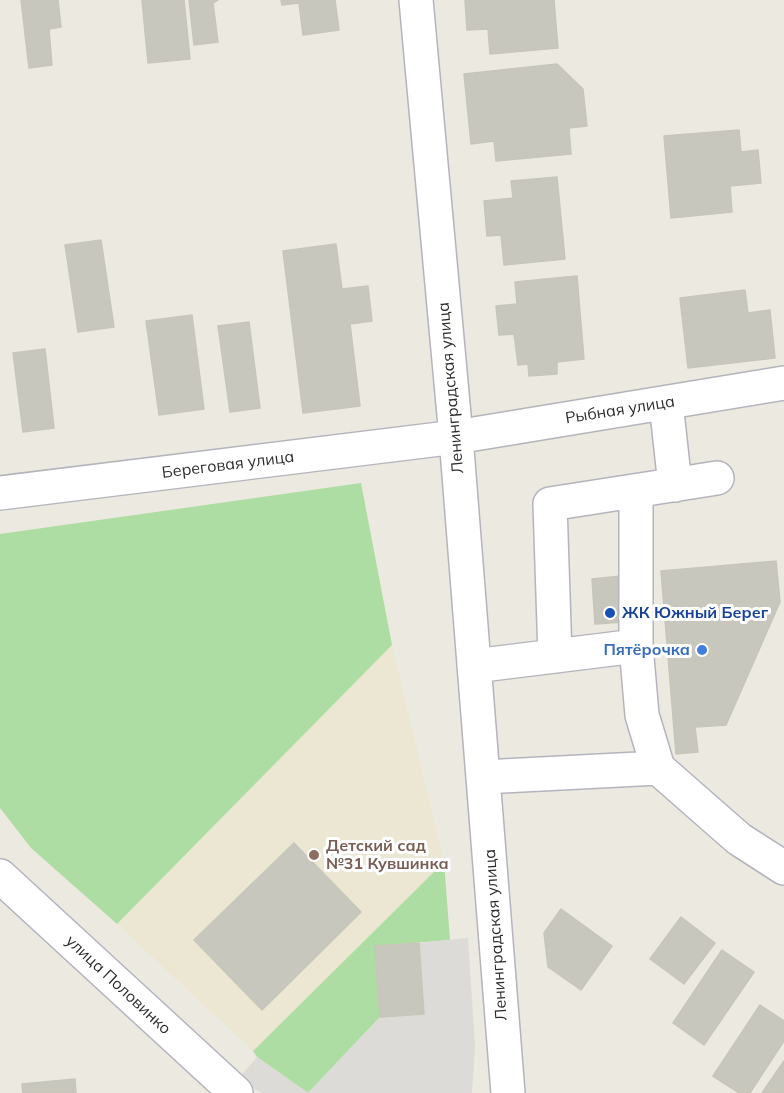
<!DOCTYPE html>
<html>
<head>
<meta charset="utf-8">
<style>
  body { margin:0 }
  canvas { display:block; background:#ece9e0 }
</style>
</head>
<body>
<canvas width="784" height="1093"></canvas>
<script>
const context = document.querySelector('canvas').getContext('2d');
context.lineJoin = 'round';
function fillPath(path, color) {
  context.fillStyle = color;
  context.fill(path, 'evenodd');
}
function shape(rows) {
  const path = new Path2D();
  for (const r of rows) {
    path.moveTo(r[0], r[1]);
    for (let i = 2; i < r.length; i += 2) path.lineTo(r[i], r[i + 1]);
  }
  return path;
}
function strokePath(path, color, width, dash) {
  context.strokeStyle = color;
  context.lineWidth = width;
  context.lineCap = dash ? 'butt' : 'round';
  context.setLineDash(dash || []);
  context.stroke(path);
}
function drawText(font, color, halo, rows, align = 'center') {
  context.font = font + ' Mulish,sans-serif';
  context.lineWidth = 6;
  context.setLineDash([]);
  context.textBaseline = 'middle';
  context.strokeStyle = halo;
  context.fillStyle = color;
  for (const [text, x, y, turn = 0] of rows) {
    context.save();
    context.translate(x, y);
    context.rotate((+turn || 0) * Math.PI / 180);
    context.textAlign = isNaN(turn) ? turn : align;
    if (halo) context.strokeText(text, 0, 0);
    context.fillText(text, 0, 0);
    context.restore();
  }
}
fillPath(shape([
  [392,645,444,862,253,1051,117,924]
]), '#ece7d2');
fillPath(shape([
  [361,483,392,645,117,924,31,848,0,808,0,534],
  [444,862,450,940,375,946,380,1017,308,1093,257,1057,253,1051]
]), '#aedda3');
fillPath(shape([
  [468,938,475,1045,472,1093,262,1093,238,1079,257,1057,308,1093,380,1017,424,1014,419,943]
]), '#dddbd7');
const building = shape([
  [21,0,58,0,61,27,49,29,52,65,29,68,21,0],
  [142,0,184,0,190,59,148,63,142,0],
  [189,0,218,0,213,3,218,42,194,45,189,0],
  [281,0,335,0,339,30,303,35,299,3,282,5,281,0],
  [465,0,554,0,558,48,490,54,488,29,467,30,465,0],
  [557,64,583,89,587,126,569,128,571,154,496,161,494,141,471,144,464,74,557,64],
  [739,130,741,152,758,150,761,183,730,186,732,212,671,218,664,136,739,130],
  [557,177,565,259,504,265,501,235,487,236,484,201,513,198,511,181,557,177],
  [101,240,114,327,78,332,65,245,101,240],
  [336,244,342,289,368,286,372,321,350,324,360,406,303,413,283,251,336,244],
  [577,276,584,359,557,362,557,374,529,376,528,364,518,365,514,334,499,335,496,306,517,304,515,282,577,276],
  [745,290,748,313,770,310,775,358,688,368,680,298,745,290],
  [192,315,204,409,159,415,146,321,192,315],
  [249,322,260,408,230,412,218,326,249,322],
  [45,349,54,428,23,432,13,353,45,349],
  [776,561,780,602,726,725,695,727,698,752,676,754,661,571,776,561],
  [621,576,624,622,595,624,592,579,621,576],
  [294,843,361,912,262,1010,194,940,294,843],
  [561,909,612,946,581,990,548,967,544,933,561,909],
  [681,917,715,943,684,984,650,959,681,917],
  [419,943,424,1014,380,1017,375,946,419,943],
  [722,950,754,972,704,1045,673,1023,722,950],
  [760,1005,784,1021,784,1041,750,1093,739,1093,713,1076,760,1005],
  [784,1061,784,1093,762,1093,784,1061],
  [75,1079,76,1093,23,1093,22,1084,75,1079]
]);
fillPath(building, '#c8c7be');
strokePath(building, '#c8c5ba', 1.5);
const minor = shape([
  [416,0,456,437,508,1093],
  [666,403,675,485],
  [0,493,456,437,784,383],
  [636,646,636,491],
  [555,656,550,504,717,478],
  [474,666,636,646,642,715,658,768],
  [483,777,658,768,739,839,784,868],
  [0,876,236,1093]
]);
strokePath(minor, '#b4b4be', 36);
strokePath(minor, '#fff', 33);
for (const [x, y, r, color] of [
  [610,613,6,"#1a4fb4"],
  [702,650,6,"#3f7fe0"],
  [314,855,6,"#8d6e63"]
]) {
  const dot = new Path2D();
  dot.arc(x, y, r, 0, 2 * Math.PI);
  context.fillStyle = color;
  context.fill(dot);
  strokePath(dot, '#fff', 2);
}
drawText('16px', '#2c2c2c', '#fff', [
  ["Ленинградская улица",451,388,-95],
  ["Рыбная улица",620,410,-9],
  ["Береговая улица",228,465,-7],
  ["Ленинградская улица",496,935,-94],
  ["улица Половинко",118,985,43]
]);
drawText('bold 16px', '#164399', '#fff', [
  ["ЖК Южный Берег",622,613]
], 'left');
drawText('bold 16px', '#366cbe', '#fff', [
  ["Пятёрочка",690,650]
], 'right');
drawText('bold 16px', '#785e54', '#fff', [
  ["Детский сад",326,846],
  ["№31 Кувшинка",326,864]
], 'left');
</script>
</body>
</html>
